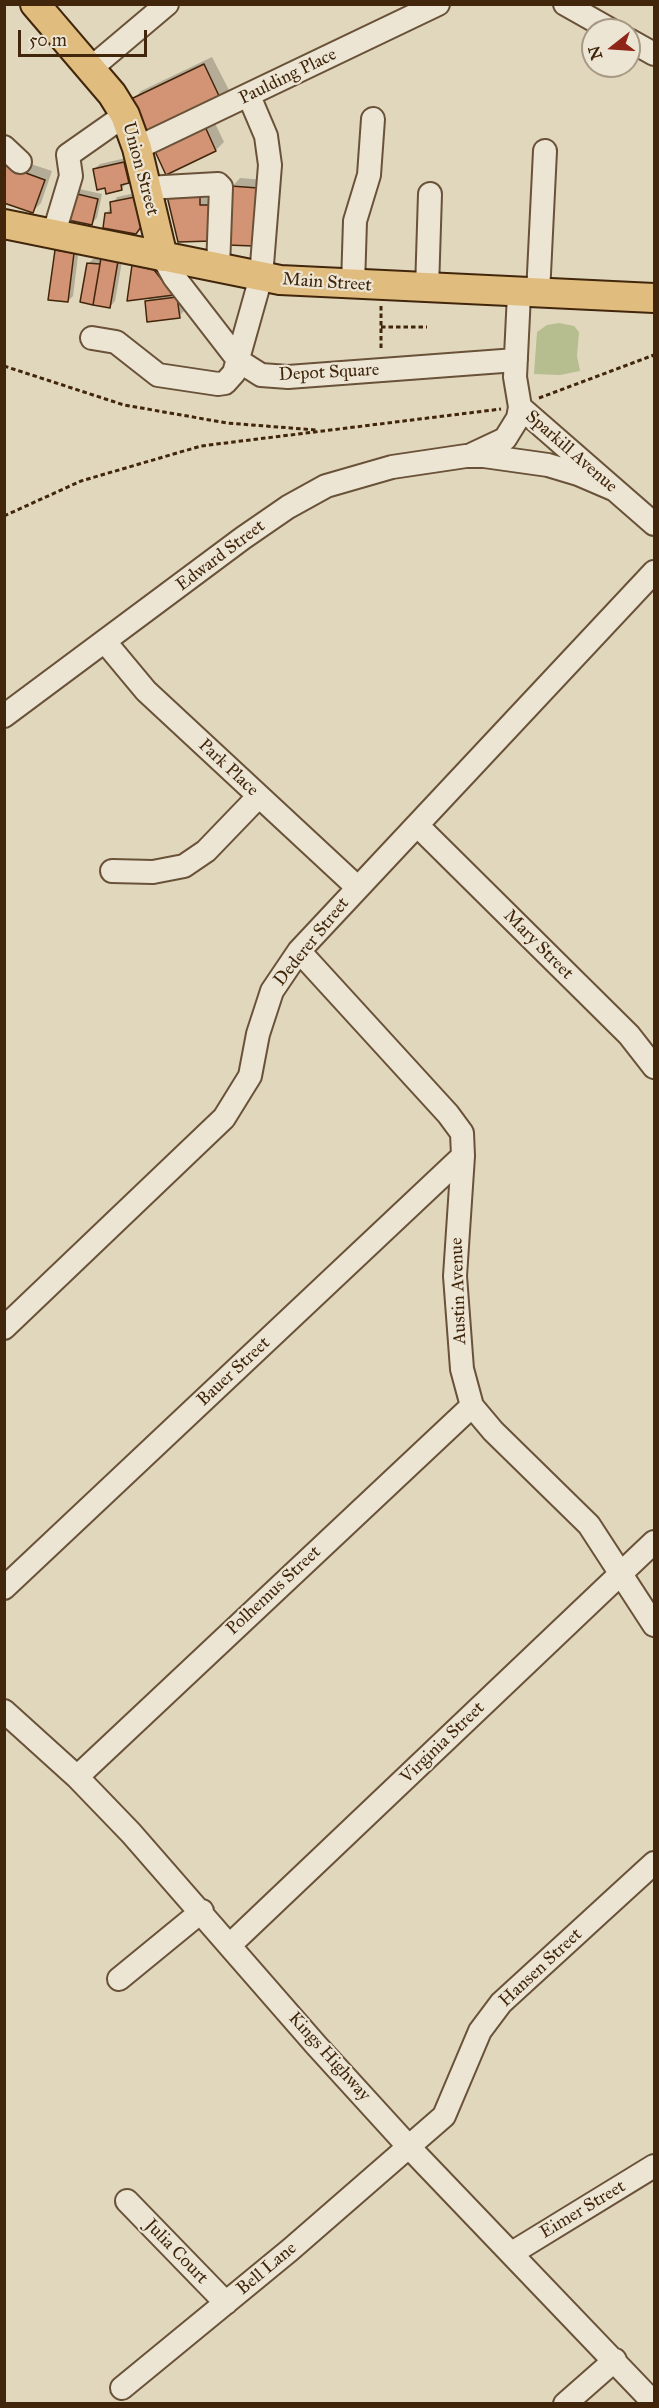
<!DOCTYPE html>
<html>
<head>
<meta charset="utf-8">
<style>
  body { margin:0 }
  #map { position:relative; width:659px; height:2408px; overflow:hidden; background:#e1d7bd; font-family:"IM FELL Great Primer",serif }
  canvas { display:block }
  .frame { position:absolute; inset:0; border:6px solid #41260b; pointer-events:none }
  .north { position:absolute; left:581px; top:18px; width:60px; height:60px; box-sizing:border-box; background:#ece5d4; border:2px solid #a89984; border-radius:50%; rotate:253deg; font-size:16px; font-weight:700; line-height:24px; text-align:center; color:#41260b }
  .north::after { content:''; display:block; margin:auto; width:21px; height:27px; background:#8f2418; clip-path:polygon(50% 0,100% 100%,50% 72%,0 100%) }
  .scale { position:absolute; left:18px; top:30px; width:129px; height:27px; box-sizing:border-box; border:3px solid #41260b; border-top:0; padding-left:8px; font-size:18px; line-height:21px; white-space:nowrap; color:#41260b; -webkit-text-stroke:4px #ece5d4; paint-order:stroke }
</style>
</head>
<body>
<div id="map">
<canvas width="659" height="2408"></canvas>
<div class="frame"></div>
<div class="north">N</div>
<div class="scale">50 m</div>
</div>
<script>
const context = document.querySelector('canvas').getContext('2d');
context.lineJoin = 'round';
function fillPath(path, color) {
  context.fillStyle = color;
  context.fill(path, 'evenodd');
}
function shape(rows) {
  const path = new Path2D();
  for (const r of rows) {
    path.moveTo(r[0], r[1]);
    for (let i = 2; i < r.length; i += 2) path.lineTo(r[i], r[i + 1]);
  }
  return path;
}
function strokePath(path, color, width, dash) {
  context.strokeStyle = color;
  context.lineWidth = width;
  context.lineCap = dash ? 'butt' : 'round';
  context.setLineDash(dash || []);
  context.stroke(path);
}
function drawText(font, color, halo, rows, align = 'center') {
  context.font = font + ' "IM FELL Great Primer",serif';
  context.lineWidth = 4.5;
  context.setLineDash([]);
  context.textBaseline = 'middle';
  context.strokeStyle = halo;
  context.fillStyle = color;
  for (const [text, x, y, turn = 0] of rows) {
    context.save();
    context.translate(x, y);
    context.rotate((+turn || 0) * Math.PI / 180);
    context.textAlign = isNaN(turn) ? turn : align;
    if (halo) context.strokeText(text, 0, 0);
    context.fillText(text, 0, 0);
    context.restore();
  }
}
fillPath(shape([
  [559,323,574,326,579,332,577,356,580,371,560,375,534,374,537,332,547,325]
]), '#b6bd8e');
fillPath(shape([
  [212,57,229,90,220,99,133,100,141,91],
  [211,115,224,142,216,150,167,173],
  [10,157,52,171,41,203,33,211,4,201,4,162],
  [130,157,134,176,121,189,94,169,100,164],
  [240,178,265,180,262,237,232,187],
  [208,182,208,197,220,197,180,240,168,192],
  [75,188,102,194,97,218,91,224,65,218],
  [140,192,142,227,136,232,107,213,117,197],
  [62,246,79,248,73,296,68,301,56,251],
  [123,256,115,301,110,307,88,264,93,259],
  [139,260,159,265,182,292,184,311,179,316,146,302,152,296,133,265]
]), '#0003');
const building = shape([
  [204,64,221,100,148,135,131,99,204,64],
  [203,122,216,151,166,175,152,145,203,122],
  [124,162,129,183,121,185,122,190,106,194,105,188,97,190,93,169,124,162],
  [4,165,45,180,33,213,4,203,4,165],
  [231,186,258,188,254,246,227,245,231,186],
  [200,190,200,205,212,205,212,241,178,242,166,192,200,190],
  [69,192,98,199,92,225,63,219,69,192],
  [135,197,141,227,136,234,103,228,105,213,111,213,110,202,135,197],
  [55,250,74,253,68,302,48,300,55,250],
  [101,258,118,261,110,308,93,305,101,258],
  [87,263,100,264,93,305,80,302,87,263],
  [132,265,154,270,174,295,127,301,132,265],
  [177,297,180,318,147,322,145,301,177,297]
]);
fillPath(building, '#d39475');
strokePath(building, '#41260b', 1.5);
const minor = shape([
  [565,4,611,30],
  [629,40,654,54],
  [90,69,167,4],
  [4,147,20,162],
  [137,148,438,4],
  [147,188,218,184,221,187,218,268],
  [53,236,71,176,68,155,125,115],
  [163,257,174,277,239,361,261,375,288,377,516,360],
  [353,285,355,221,369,175,373,119],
  [427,289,430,194],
  [519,294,515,377,520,407,654,524],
  [538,294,545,151],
  [92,338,116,342,158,375,218,384,225,383,234,373,261,277,270,165,266,136,249,96],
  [473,454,505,439,518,418,520,407],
  [106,643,146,691,357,887],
  [4,716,243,538,288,507,326,486,392,467,466,456,484,456,548,465,578,474,613,489],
  [418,826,629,1035,654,1067],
  [112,871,153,872,184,866,206,851,258,797],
  [299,951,448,1114,462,1133,463,1156,455,1276,462,1369,472,1406,493,1431,589,1525,654,1625],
  [4,1328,224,1118,250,1076,258,1034,272,991,299,951,654,572],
  [4,1588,463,1156],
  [4,1711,77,1777,131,1833,316,2045,409,2147,654,2403],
  [77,1777,472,1406],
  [231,1944,654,1542],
  [119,1979,202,1911],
  [127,2201,226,2303],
  [512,2253,654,2166],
  [122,2388,290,2250,444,2116,480,2031,501,2003,654,1863],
  [565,2404,615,2360]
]);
const major = shape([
  [35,4,112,94,125,115,137,148,163,257],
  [4,224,280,280,654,298]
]);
strokePath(minor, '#695238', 26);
strokePath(major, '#41260b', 32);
strokePath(shape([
  [381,306,381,350],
  [381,327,427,327],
  [4,366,124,405,227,423,316,430],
  [539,398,654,355],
  [4,516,81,481,201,446,501,409]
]), '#41260b', 3, [4.5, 3]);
strokePath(minor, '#ece5d4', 22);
strokePath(major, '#e0bc7e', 28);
drawText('18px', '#41260b', '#ece5d4', [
  ["Paulding Place",288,77,-26],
  ["Union Street",140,169,75],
  ["Main Street",327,283,4],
  ["Depot Square",329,373,-3],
  ["Sparkill Avenue",571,452,41],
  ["Edward Street",221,556,-37],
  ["Park Place",228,768,43],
  ["Dederer Street",312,942,-51],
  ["Mary Street",538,945,45],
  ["Austin Avenue",459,1291,-92],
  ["Bauer Street",234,1372,-43],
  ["Polhemus Street",274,1591,-43],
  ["Virginia Street",443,1743,-44],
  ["Hansen Street",541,1968,-43],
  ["Kings Highway",329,2057,48],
  ["Eimer Street",583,2210,-31],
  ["Julia Court",176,2252,46],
  ["Bell Lane",267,2269,-40]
]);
</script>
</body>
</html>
